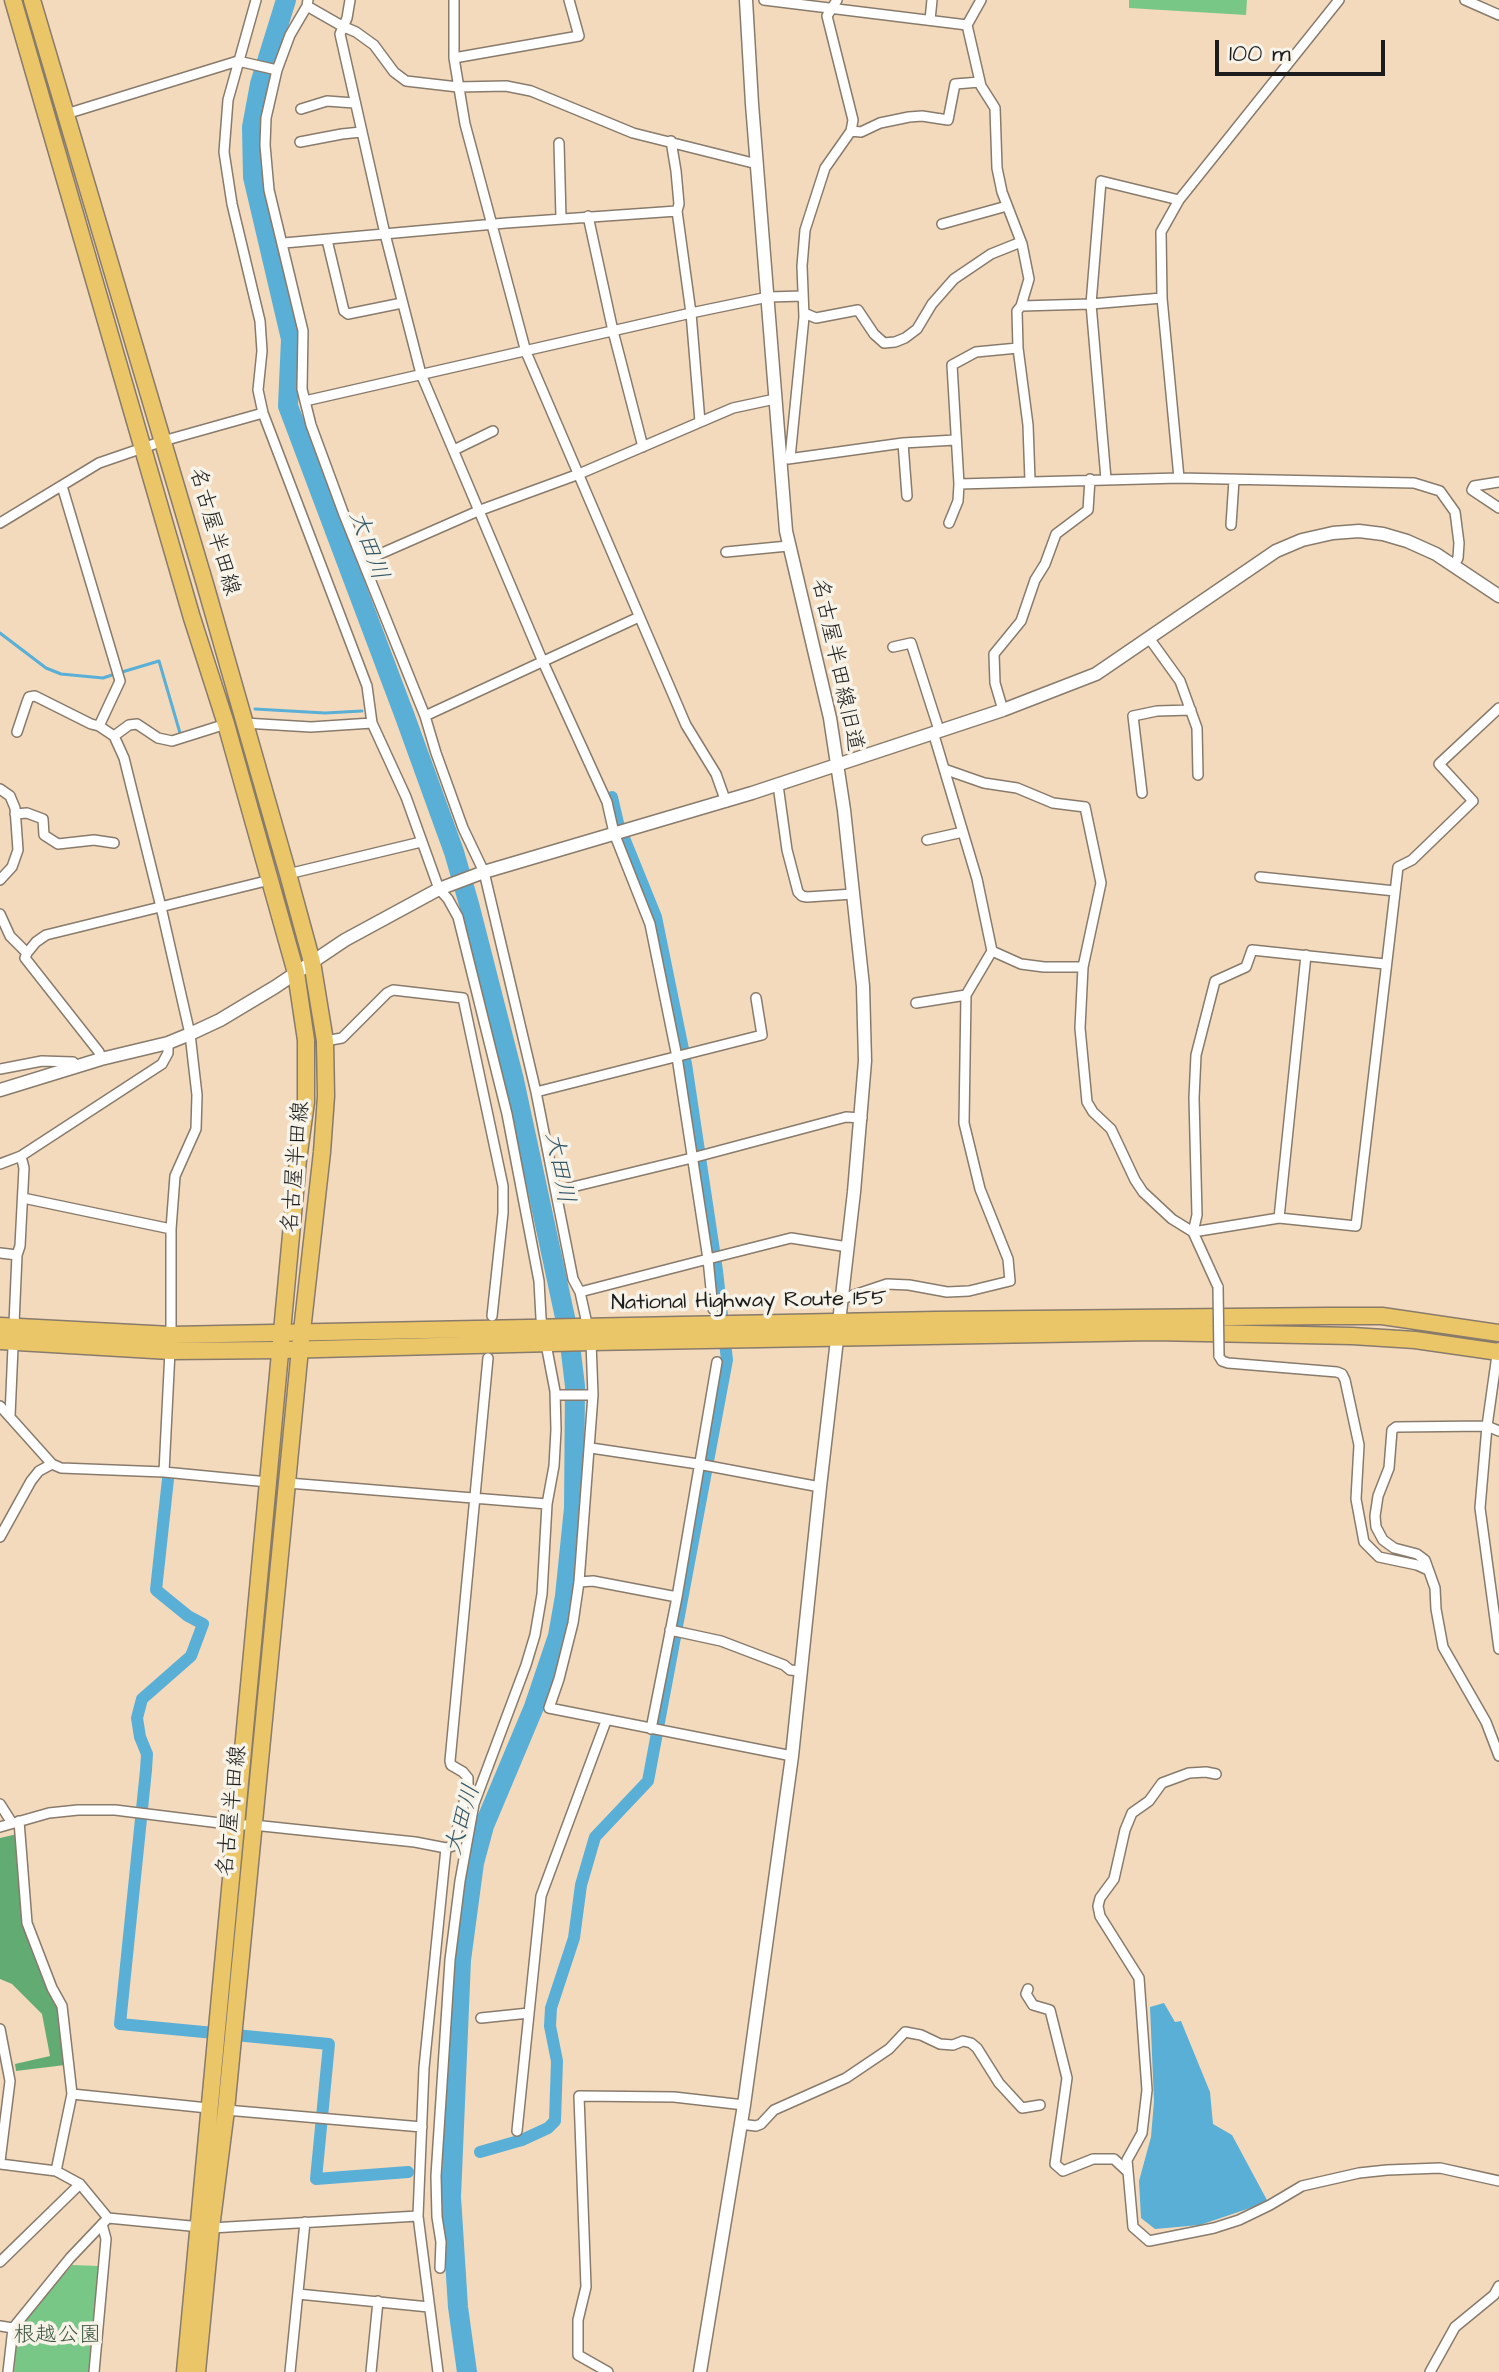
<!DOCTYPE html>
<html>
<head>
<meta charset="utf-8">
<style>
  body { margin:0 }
  #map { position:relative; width:1499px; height:2372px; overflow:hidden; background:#f4dabd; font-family:"Architects Daughter",sans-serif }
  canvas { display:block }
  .scale { position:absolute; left:1215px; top:40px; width:170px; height:36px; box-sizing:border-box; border:4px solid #1c1c1c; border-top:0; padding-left:10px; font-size:24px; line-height:28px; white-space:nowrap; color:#1c1c1c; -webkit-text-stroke:6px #f7f3e8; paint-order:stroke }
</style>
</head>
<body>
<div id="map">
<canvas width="1499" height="2372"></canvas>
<div class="scale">100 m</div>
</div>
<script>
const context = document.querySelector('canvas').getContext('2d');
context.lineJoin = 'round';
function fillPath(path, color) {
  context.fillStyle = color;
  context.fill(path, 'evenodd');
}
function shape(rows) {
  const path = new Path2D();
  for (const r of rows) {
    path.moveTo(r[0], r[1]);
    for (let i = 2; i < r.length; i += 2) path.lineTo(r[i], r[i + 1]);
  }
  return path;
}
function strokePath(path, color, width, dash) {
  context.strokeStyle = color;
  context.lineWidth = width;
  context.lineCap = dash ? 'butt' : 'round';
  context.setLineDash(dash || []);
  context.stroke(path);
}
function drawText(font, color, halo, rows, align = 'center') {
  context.font = font + ' "Architects Daughter","Klee One",sans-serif';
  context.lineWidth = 7;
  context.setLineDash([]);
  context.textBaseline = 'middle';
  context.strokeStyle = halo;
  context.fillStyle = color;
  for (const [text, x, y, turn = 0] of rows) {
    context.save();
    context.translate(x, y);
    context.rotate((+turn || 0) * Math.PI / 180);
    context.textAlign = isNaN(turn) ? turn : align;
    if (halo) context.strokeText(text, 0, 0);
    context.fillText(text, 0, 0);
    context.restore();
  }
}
fillPath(shape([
  [1129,0,1247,0,1246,15,1129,8],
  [72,2265,99,2266,90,2372,14,2372,18,2328]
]), '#79c787');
fillPath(shape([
  [17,1834,24,1924,59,2009,65,2065,16,2071,15,2064,50,2056,42,2014,12,1984,0,1979,0,1838]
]), '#62ac74');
fillPath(shape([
  [1164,2003,1175,2022,1181,2021,1210,2092,1213,2124,1232,2135,1268,2202,1200,2225,1155,2229,1141,2218,1139,2181,1151,2137,1154,2101,1150,2007]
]), '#5aafd6');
strokePath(shape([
  [0,633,46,668,61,674,103,678,115,674],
  [122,672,159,661,180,733],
  [255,709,325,713,362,711]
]), '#5aafd6', 3);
strokePath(shape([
  [168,1479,156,1590,188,1616,203,1624,191,1656,142,1699,137,1718,140,1737,147,1754,146,1770,120,2024,329,2044,316,2179,408,2172],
  [480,2152,522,2140,548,2128,555,2121,557,2061,550,2026,551,2008,574,1938,581,1885,595,1837,648,1781,727,1360,717,1271,686,1064,656,917,618,823,612,797]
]), '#5aafd6', 12);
strokePath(shape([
  [286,0,260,84,252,127,253,177,291,339,288,406,404,714,454,852,469,904,514,1080,569,1336,575,1386,574,1508,565,1596,558,1636,534,1707,484,1826,474,1863,461,1960,451,2197,458,2307,467,2372]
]), '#5aafd6', 20);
const minor = shape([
  [256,0,228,100,224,152,232,204,260,321,262,351,258,390,263,413,367,686,372,723,406,797,439,889,448,899,458,917,507,1114,539,1281,541,1318,555,1391,556,1430,554,1466,547,1504,542,1594,535,1635,526,1665,474,1804,460,1881,450,1960,436,2176,437,2217,441,2242,440,2268],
  [308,0,307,6,290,35,277,70,266,118,265,145,269,190,303,331,302,389,311,425,343,512,425,716,436,753,463,828,484,872,536,1092,573,1279,580,1292,591,1342,593,1395,579,1582,573,1623,559,1679,549,1708,792,1756],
  [350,0,347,18,340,34,385,234,421,374,543,662,607,802,614,833,650,924,677,1057,708,1259,580,1292],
  [454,0,454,58,465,124,526,352,686,725,716,774,726,802],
  [764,0,967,25],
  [981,0,967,25,981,86,995,108,997,168,1002,192,1022,244,1029,279,1021,306,1017,311,1018,348,1028,425,1030,481],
  [1465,0,1499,15],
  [307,6,342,26,356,32,374,45,394,72,406,81,458,87,506,86,531,91,633,133,757,164],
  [930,20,932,0],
  [454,58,579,36,569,0],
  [301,109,327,101,354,103],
  [66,114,238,61,277,70],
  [851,131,861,132,880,123,909,117,922,116,948,120,955,84,980,82],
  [671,141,676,171,679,204,677,211,691,313,700,422],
  [300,142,342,134,361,132],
  [559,143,561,218],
  [588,216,613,331,643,447],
  [942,224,1007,206],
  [327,240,344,311,348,314,402,303],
  [284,243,506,223,677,211],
  [1021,306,1091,304,1162,298],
  [804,313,816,318,858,310,874,334,884,343,895,342,905,338,917,329,932,304,954,279,991,254,1021,242],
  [1018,348,976,352,952,365,959,484,1179,478,1414,483,1440,491,1455,512,1459,543,1458,558,1454,565],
  [305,401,691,313,768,297,803,296],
  [903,443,907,496],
  [454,450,493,431],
  [790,458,804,317,802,266,805,230,825,168,851,131,853,120,827,16,837,0],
  [788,459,903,443,955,440],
  [1179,478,1162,298,1161,232,1179,200,1339,0],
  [1106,479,1091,304,1101,181,1179,200],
  [1499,482,1474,486,1472,490,1499,508],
  [62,486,120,681,99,726,114,736,129,725,137,724,158,738,172,741,226,724],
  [0,523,99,463,163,441,263,413],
  [949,523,958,501,959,484],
  [1231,525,1234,480],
  [726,552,788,546],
  [364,561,478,511,579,474,733,408,775,399],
  [1149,638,1180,681,1197,728,1198,775],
  [893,647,911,643,939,730],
  [1003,710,995,683,994,654,1021,621,1035,580,1045,564,1056,534,1088,510,1090,479],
  [425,716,639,617],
  [244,723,311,727,372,723],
  [17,732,27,702,29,697,35,696,91,724,99,726],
  [114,736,124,758,161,907,190,1034,197,1095,196,1129,175,1176,171,1229,171,1335],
  [944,769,984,783,1017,788,1053,803,1085,807,1101,883,1083,967],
  [778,785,787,850,798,892,802,896,807,897,853,894],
  [0,789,10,796,15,808,18,850,12,867,0,880],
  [1142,793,1133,716,1157,711,1191,710],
  [15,814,27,813,43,819,44,835,58,844,94,840,114,843],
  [927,840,963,832],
  [288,874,421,842],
  [1260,877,1395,891],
  [0,914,10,936,27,953,25,958,99,1052,101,1059],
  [992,951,1021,964,1044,967,1083,967,1080,1028,1087,1102,1093,1112,1111,1129,1135,1180,1143,1192,1172,1219,1193,1232,1218,1287],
  [27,953,36,942,46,935,270,880],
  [916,1003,966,995],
  [325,1041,342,1038,387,993,393,990,463,998,503,1186,503,1213,492,1316],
  [0,1069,42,1061,73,1062,78,1067],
  [536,1092,762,1035,756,998],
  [0,1164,21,1156,162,1064,168,1053,168,1043],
  [556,1191,692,1158,846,1117,862,1118],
  [23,1198,171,1229],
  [1279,1218,1306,955],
  [1193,1232,1279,1218,1356,1226,1398,867,1412,860,1473,801,1439,764,1499,708],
  [1193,1232,1197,1215,1194,1098,1196,1055,1215,981,1246,967,1252,950,1385,964],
  [0,1253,17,1255],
  [842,1299,887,1284,909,1285,947,1292,969,1291,1010,1281,1008,1259,980,1189,964,1123,966,995,992,951,977,879,933,732],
  [713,1309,708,1259,791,1238,848,1247],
  [1498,1348,1487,1426,1480,1508,1499,1649],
  [1219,1356,1222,1361,1228,1363,1337,1372,1342,1374,1345,1380,1359,1445,1356,1499,1364,1542,1379,1557,1417,1565,1428,1570],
  [561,1395,593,1395],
  [0,1406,52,1464,61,1468,164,1472,268,1482],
  [10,1416,17,1255,20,1246,24,1168,21,1156],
  [1499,1431,1487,1426,1396,1427,1392,1430,1389,1468,1378,1496,1375,1516,1376,1527,1383,1540,1394,1548,1417,1554,1425,1560,1435,1588,1436,1609,1443,1647,1486,1722,1499,1756],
  [591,1448,698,1464,820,1487],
  [164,1472,170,1351],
  [288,1483,547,1504],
  [0,1537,31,1481,39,1471,52,1464],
  [579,1582,593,1581,677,1597],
  [670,1630,721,1641,784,1665,790,1670,801,1671],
  [651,1729,677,1597,717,1362],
  [1216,1774,1206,1772,1189,1773,1162,1783,1149,1801,1132,1813,1125,1830,1114,1879,1100,1898,1098,1906,1100,1916,1139,1978,1147,2090,1142,2133,1127,2160,1133,2227,1149,2241,1214,2228,1239,2220,1270,2205,1302,2186,1359,2173,1387,2170,1440,2168,1499,2181],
  [0,1804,12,1823],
  [19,1821,27,1923,52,1988,62,2006,72,2094,56,2171,80,2184,108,2218,211,2228,418,2216],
  [0,1827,49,1813,78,1810,115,1810,236,1825,253,1825,415,1842,446,1848,453,1846,468,1787,468,1778,463,1772,451,1765,450,1761,488,1358],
  [1028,1989,1026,1994,1033,2005,1050,2010,1067,2078,1055,2164,1063,2171,1093,2159,1114,2159,1128,2172],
  [481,2018,529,2013],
  [0,2029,10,2081,0,2161],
  [72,2094,208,2108],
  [226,2110,422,2127],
  [740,2124,756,2126,761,2124,774,2110,846,2078,889,2049,905,2032,921,2035,940,2044,953,2045,963,2041,971,2043,977,2048,999,2083,1022,2108,1040,2105],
  [517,2131,541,1896,606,1721],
  [0,2164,56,2171],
  [0,2262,80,2184],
  [298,2294,429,2307],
  [0,2326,13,2328,70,2258,108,2218],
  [8,2372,13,2328],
  [94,2372,106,2239,102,2224],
  [290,2372,305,2222],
  [371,2372,378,2301],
  [438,2372,418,2216,424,2068,446,1848],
  [608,2372,578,2355,578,2320,586,2287,579,2096,674,2097,744,2105],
  [1430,2372,1455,2327,1494,2295,1499,2286]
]);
const tertiary = shape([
  [0,1090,101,1059,168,1043,190,1034,220,1020,275,987,345,940,439,889,484,872,752,793,1003,710,1096,674,1276,551,1302,540,1333,533,1359,531,1383,534,1407,541,1436,554,1499,596],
  [700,2372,744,2105,792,1756,820,1487,854,1192,865,1061,863,986,844,810,830,718,786,531,752,104,746,0]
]);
const primary = shape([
  [13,0,192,618,226,724,296,973,306,1040,306,1102,298,1160,185,2372],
  [32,0,205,584,288,874,312,962,325,1041,326,1096,322,1152,300,1349,226,2110,211,2228,197,2372]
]);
const trunk = shape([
  [0,1326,171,1335,936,1320,1326,1316,1382,1316,1499,1333],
  [0,1341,170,1351,281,1350,591,1342,1154,1332,1352,1336,1415,1340,1499,1352]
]);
strokePath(minor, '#887b6c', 12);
strokePath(tertiary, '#887b6c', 15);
strokePath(primary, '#887b6c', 19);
strokePath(trunk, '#887b6c', 19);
strokePath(minor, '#fff', 9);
strokePath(tertiary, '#fff', 12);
strokePath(primary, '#ebc669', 16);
strokePath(trunk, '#ebc669', 16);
const minorBridge = shape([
  [1218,1287,1219,1356]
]);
strokePath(minorBridge, '#887b6c', 12, []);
strokePath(minorBridge, '#fff', 9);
drawText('22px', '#1c1c1c', '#f7f3e8', [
  ["名古屋半田線",213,532,74],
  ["名古屋半田線旧道",836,665,78],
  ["名古屋半田線",297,1167,-85],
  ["National Highway Route 155",749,1302,-1],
  ["名古屋半田線",233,1811,-84]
]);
drawText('22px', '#3d5841', '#f7f3e8', [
  ["根越公園",57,2336]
]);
drawText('italic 24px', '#355766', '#f7f3e8', [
  ["大田川",367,546,70],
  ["大田川",558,1168,79],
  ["大田川",464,1820,-74]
]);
</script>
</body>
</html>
